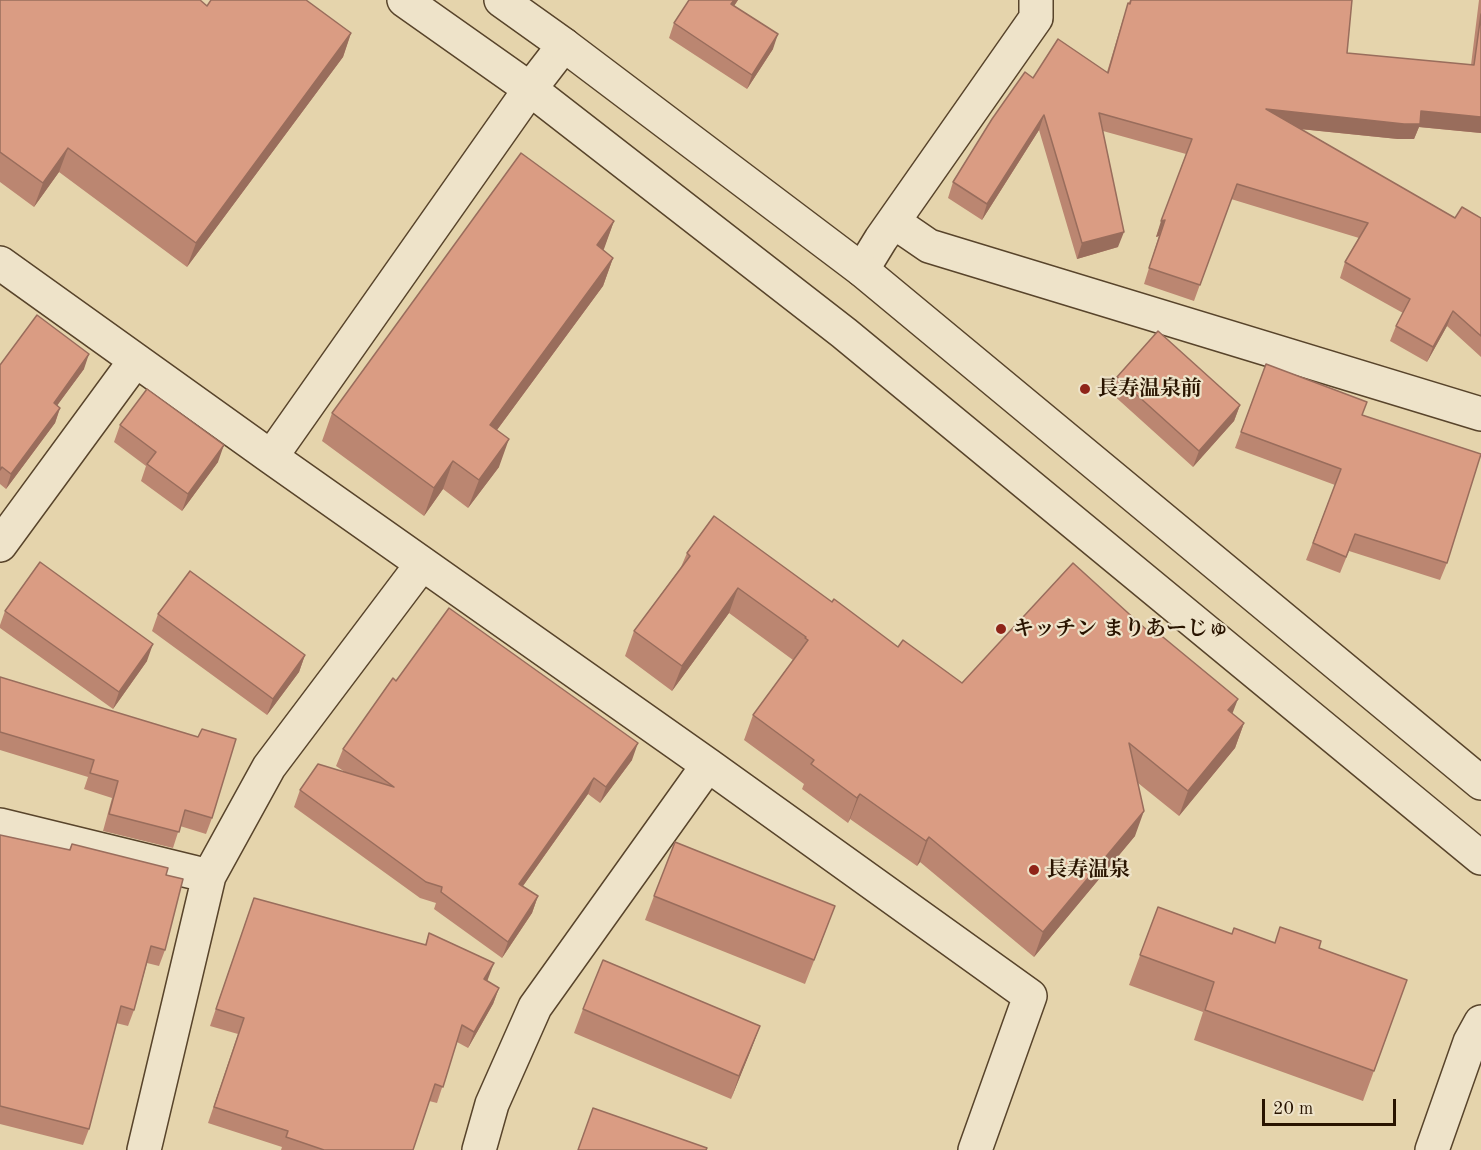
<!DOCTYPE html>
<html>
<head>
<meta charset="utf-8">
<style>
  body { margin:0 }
  #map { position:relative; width:1481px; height:1150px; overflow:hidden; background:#e5d4ac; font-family:"Old Standard TT",serif }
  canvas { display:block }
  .scale { position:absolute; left:1262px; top:1099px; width:134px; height:27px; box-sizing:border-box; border:3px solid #291400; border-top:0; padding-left:8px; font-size:18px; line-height:21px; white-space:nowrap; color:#291400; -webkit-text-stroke:4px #eee3c9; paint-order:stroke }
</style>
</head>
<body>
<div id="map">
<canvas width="1481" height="1150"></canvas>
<div class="scale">20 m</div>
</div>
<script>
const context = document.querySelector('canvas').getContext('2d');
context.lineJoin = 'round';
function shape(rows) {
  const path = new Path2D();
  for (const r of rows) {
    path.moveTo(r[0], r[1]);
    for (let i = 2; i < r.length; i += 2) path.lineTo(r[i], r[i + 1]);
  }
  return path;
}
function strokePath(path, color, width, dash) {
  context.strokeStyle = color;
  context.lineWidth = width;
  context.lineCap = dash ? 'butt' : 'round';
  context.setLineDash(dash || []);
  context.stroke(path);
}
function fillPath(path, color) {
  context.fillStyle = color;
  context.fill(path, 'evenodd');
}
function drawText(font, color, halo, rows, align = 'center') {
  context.font = font + ' "Old Standard TT","Noto Serif JP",serif';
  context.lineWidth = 4.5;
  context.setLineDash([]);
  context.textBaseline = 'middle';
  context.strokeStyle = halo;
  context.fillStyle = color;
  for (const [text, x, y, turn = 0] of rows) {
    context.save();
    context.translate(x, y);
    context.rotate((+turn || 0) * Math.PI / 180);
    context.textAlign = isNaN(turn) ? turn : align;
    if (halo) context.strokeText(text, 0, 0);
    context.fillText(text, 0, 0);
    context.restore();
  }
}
const minor = shape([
  [894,222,929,246,1481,414],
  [0,263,271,457,708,765,1030,996,975,1150],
  [862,270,881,239,1036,18,1036,0],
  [271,457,530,89,564,45],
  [0,545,135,361],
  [0,825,209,876],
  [144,1150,209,876,269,767,422,564],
  [479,1150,492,1104,535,1007,708,765]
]);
const tertiary = shape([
  [404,0,530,89,844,333,1481,858],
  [501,0,564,45,862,270,1481,783],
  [1432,1150,1470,1042,1481,1022]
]);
strokePath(minor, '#58442b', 36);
strokePath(tertiary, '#58442b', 36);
strokePath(minor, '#eee3c9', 33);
strokePath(tertiary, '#eee3c9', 33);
fillPath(shape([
  [0,0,207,6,351,33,343,57,187,267,59,172,34,207,0,182],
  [689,0,738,0,734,6,773,49,747,89,669,38,674,23],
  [1130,0,1352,0,1347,53,1471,65,1479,0,1481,0,1481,133,1419,127,1414,139,1398,139,1300,129,1455,218,1481,218,1481,357,1447,326,1427,362,1390,341,1396,326,1403,313,1340,278,1345,262,1359,238,1231,199,1194,301,1144,284,1159,236,1156,237,1186,154,1103,131,1118,247,1077,259,1039,130,982,220,948,198,953,182,1033,78,1107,72,1123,19],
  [614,221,603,250,613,258,603,286,497,430,499,467,468,508,443,489,424,516,322,441,332,413],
  [1266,364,1362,415,1447,563,1440,580,1349,551,1340,573,1306,560,1335,485,1235,448],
  [0,365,84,369,57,405,60,408,55,423,6,489,0,484],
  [1117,377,1240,405,1234,421,1193,467,1111,393],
  [120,425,218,462,182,511,141,481,146,466,114,442],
  [687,553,832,602,898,647,962,683,1232,714,1244,723,1235,748,1179,816,1138,783,1135,836,1034,957,920,862,917,866,850,819,848,823,802,789,804,784,744,740,753,715,793,660,729,613,672,691,625,656,634,631,681,567],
  [5,611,147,661,113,709,0,628,0,625],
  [158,614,305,655,299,672,267,715,152,631],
  [0,677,212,818,206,834,180,826,173,848,103,831,112,798,84,789,88,777,0,750],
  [396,681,632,760,600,803,588,794,523,886,538,896,532,913,502,958,434,909,436,903,420,898,294,807,300,790,345,772,336,766,343,749],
  [0,835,69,850,72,844,166,875,165,950,159,966,147,963,134,1010,128,1026,116,1023,89,1129,83,1145,0,1124],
  [654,896,826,930,805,984,645,920],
  [1158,907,1232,934,1274,942,1319,948,1407,980,1363,1101,1194,1040,1203,1012,1129,985],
  [248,915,425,945,429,933,488,979,487,981,499,988,493,1004,468,1048,457,1042,437,1103,429,1101,413,1150,281,1150,282,1147,208,1123,238,1034,210,1026],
  [583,1009,760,1026,731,1099,574,1033]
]), '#bb8671');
fillPath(shape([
  [734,0,738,0,726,18,731,4],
  [351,33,343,57,187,267,196,243],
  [778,34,773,49,747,89,752,75],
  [1266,109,1421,111,1481,117,1481,133,1419,127,1414,139,1398,139,1261,125],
  [1044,115,1039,130,982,220,987,204],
  [68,148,59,172,34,207,43,183],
  [1165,220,1159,236,1156,237,1161,221],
  [614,221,604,249,587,273,597,245],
  [1124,232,1118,247,1077,259,1082,243],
  [613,258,603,286,480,453,490,425],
  [1453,311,1447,326,1427,362,1433,347],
  [89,354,84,369,48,418,54,403],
  [1240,405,1234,421,1193,467,1199,451],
  [60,408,55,423,6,489,11,474],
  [509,439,499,467,468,508,479,480],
  [224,445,218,462,182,511,188,494],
  [453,461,443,489,424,516,434,488],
  [738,588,729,613,672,691,682,666],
  [153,644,147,661,113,709,119,692],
  [305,655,299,672,267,715,273,699],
  [1238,699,1228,725,1228,710],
  [1244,723,1235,748,1179,816,1188,791],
  [638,743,632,760,600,803,606,787],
  [594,778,588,794,513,900,519,884],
  [860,794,850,819,848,823,857,798],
  [1144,811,1135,836,1034,957,1043,932],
  [929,837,920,862,917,866,926,841],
  [538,896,532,913,502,958,508,942],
  [494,963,488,979,478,996,484,979],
  [499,988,493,1004,468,1048,474,1032],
  [760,1026,751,1050,731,1099,739,1076]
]), '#996d5c');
const building = shape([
  [0,0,200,0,207,6,211,0,306,0,351,33,196,243,68,148,43,183,0,152,0,0],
  [689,0,734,0,731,4,778,34,752,75,674,23,689,0],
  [1131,0,1352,0,1347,53,1474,65,1481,14,1481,117,1421,111,1420,124,1404,124,1266,109,1455,218,1462,207,1481,218,1481,336,1453,311,1433,347,1396,326,1410,299,1345,262,1368,223,1237,184,1200,285,1149,268,1165,220,1161,221,1192,139,1099,113,1124,232,1082,243,1044,115,987,204,953,182,992,119,1025,72,1033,78,1058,39,1108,73,1128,3,1130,4,1131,0],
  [521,153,614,221,597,245,613,258,490,425,509,439,479,480,453,461,434,488,332,413,521,153],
  [37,315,89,354,54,403,60,408,11,474,2,467,0,470,0,365,37,315],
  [1158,331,1240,405,1199,451,1117,377,1158,331],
  [1266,364,1367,402,1362,415,1481,454,1447,563,1355,534,1346,557,1313,543,1341,469,1241,432,1266,364],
  [147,389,224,445,188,494,147,464,156,452,120,425,147,389],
  [714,516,832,602,834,599,898,647,903,640,962,683,1073,563,1149,632,1152,628,1238,699,1228,710,1244,723,1188,791,1129,743,1144,811,1043,932,929,837,926,841,860,794,857,798,811,764,814,760,753,715,808,640,805,638,806,637,738,588,682,666,634,631,690,556,687,553,714,516],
  [40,562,153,644,119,692,5,611,40,562],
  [190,571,305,655,273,699,158,614,190,571],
  [449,608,638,743,606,787,594,778,519,884,538,896,508,942,441,892,442,887,426,882,300,790,318,764,394,787,343,749,393,678,396,681,449,608],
  [0,677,198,737,202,729,236,739,212,818,185,810,179,832,109,814,118,781,90,773,94,760,0,732,0,677],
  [0,835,70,850,72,844,168,868,166,875,183,879,165,950,151,946,134,1010,121,1006,89,1129,0,1106,0,835],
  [675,842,835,906,814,960,654,896,675,842],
  [254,898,426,945,429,933,494,963,484,979,499,988,474,1032,462,1025,443,1087,435,1084,413,1150,324,1150,286,1137,288,1131,214,1107,244,1018,216,1009,254,898],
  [1158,907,1232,934,1234,928,1275,943,1280,927,1321,941,1319,948,1407,980,1374,1071,1205,1010,1214,982,1140,955,1158,907],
  [603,960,760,1026,739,1076,583,1009,603,960],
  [593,1108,707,1148,706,1150,578,1150,593,1108]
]);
fillPath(building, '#da9c83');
strokePath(building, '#996d5c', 1.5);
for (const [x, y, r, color] of [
  [1085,389,6,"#8f2418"],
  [1001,629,6,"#8f2418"],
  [1034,870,6,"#8f2418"]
]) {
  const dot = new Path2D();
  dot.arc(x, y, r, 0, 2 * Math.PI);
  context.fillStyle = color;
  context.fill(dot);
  strokePath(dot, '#eee3c9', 2);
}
drawText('bold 21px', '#291400', '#eee3c9', [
  ["長寿温泉前",1097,389],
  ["キッチン まりあーじゅ",1013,629],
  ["長寿温泉",1046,870]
], 'left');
</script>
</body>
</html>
